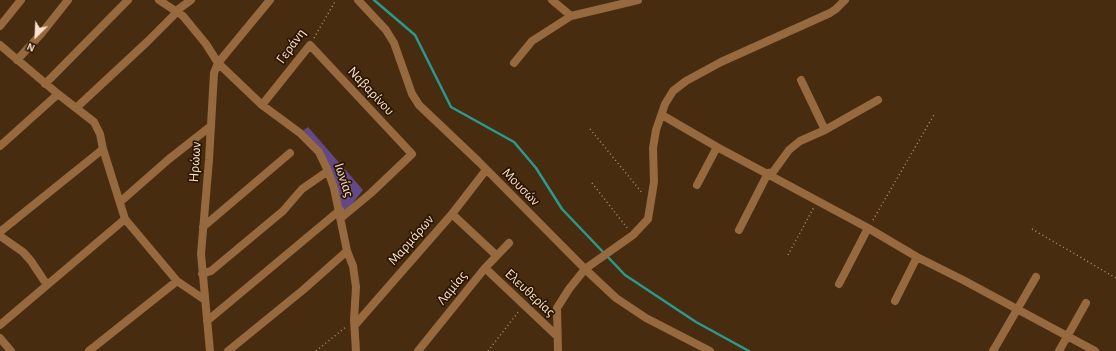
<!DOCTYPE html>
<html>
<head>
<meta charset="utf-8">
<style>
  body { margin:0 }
  #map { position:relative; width:1116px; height:351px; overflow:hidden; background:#482c10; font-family:"Alegreya Sans",sans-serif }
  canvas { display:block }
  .north { position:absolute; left:16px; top:16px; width:40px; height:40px; -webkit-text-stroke:3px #2b1501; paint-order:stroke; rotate:204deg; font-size:11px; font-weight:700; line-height:16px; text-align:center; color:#fbe2cd }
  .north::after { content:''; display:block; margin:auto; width:14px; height:18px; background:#fbe2cd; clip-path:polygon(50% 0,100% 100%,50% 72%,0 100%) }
</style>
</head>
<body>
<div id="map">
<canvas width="1116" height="351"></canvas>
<div class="north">N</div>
</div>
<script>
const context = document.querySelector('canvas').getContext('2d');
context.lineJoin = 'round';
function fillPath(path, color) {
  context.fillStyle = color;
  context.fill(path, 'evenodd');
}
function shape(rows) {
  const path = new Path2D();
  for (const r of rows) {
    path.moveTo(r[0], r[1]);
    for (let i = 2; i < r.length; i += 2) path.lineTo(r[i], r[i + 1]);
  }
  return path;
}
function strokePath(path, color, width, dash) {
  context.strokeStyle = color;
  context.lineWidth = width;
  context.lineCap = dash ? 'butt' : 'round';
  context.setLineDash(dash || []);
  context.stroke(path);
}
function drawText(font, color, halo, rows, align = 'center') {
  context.font = font + ' "Alegreya Sans",sans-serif';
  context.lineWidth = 3.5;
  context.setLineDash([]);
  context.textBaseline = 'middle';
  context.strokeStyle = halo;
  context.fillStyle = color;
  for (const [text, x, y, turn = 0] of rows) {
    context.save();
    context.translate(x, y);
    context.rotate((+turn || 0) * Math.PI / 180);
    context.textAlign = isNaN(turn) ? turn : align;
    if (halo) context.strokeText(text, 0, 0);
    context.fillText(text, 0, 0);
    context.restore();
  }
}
fillPath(shape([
  [308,127,363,190,341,218,328,171,300,133]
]), '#644887');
strokePath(shape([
  [374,0,415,35,451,107,514,142,536,168,562,209,625,275,696,322,749,351]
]), '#2b9a8d', 2.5);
strokePath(shape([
  [314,38,336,0],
  [590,129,643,194],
  [592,183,628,229],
  [873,220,935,113],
  [1032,229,1116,278],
  [788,255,814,207],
  [316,351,347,326],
  [488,351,519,311]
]), '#a98f77', 1.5, [1, 3]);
strokePath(shape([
  [159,0,183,16,206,44,218,63,214,73,209,160,201,254,210,351],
  [270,0,218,63,262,105,300,133,319,152,328,171,334,188,347,251,353,266,356,287,354,320,356,351],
  [358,0,386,30,394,43,412,94,419,105,479,162,585,269,616,298,646,318,710,351],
  [552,0,571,16],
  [0,26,21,0],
  [0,45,58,94,94,122,100,134,103,149,125,219,177,281,205,300],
  [17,60,41,34,68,0],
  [514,63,532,41,571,16,638,0],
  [801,80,825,130],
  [45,84,128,0],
  [262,105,310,45,412,154,371,193,341,218],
  [76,108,147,42,173,16,176,11,191,0],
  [662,115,717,147,868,228,917,257,963,280,1095,351],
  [0,146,58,94],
  [697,185,717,147],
  [120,202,169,159,211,126],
  [452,214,496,255],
  [203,227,290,153],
  [739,230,768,173,773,172,789,150,800,141,825,130,878,100],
  [0,232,103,149],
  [0,236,23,252,31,261,47,285],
  [485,268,557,336],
  [202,274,211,271,283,211,302,189,328,171],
  [839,284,868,228],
  [895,301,917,257],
  [207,321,340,210],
  [0,325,125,219],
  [355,325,452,214,486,170],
  [0,338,11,351],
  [89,351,177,281],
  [228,351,303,290,347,251],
  [418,351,485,268,509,243],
  [558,351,557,308,569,289,585,269,633,235,648,219,654,182,653,148,656,130,665,104,673,91,686,81,721,62,830,13,836,9,845,0],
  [993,351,1036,277],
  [1059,351,1086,303]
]), '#96693e', 8);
drawText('14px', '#fbe2cd', '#2b1501', [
  ["Γεράνη",291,46,-54],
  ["Ναβαρίνου",371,91,47],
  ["Ηρώων",195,162,-86],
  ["Ιωνίας",344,180,72],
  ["Μουσών",521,187,45],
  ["Μαρμάρων",411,240,-49],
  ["Λαμίας",452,288,-51],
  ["Ελευθερίας",530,293,43]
]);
</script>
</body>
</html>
